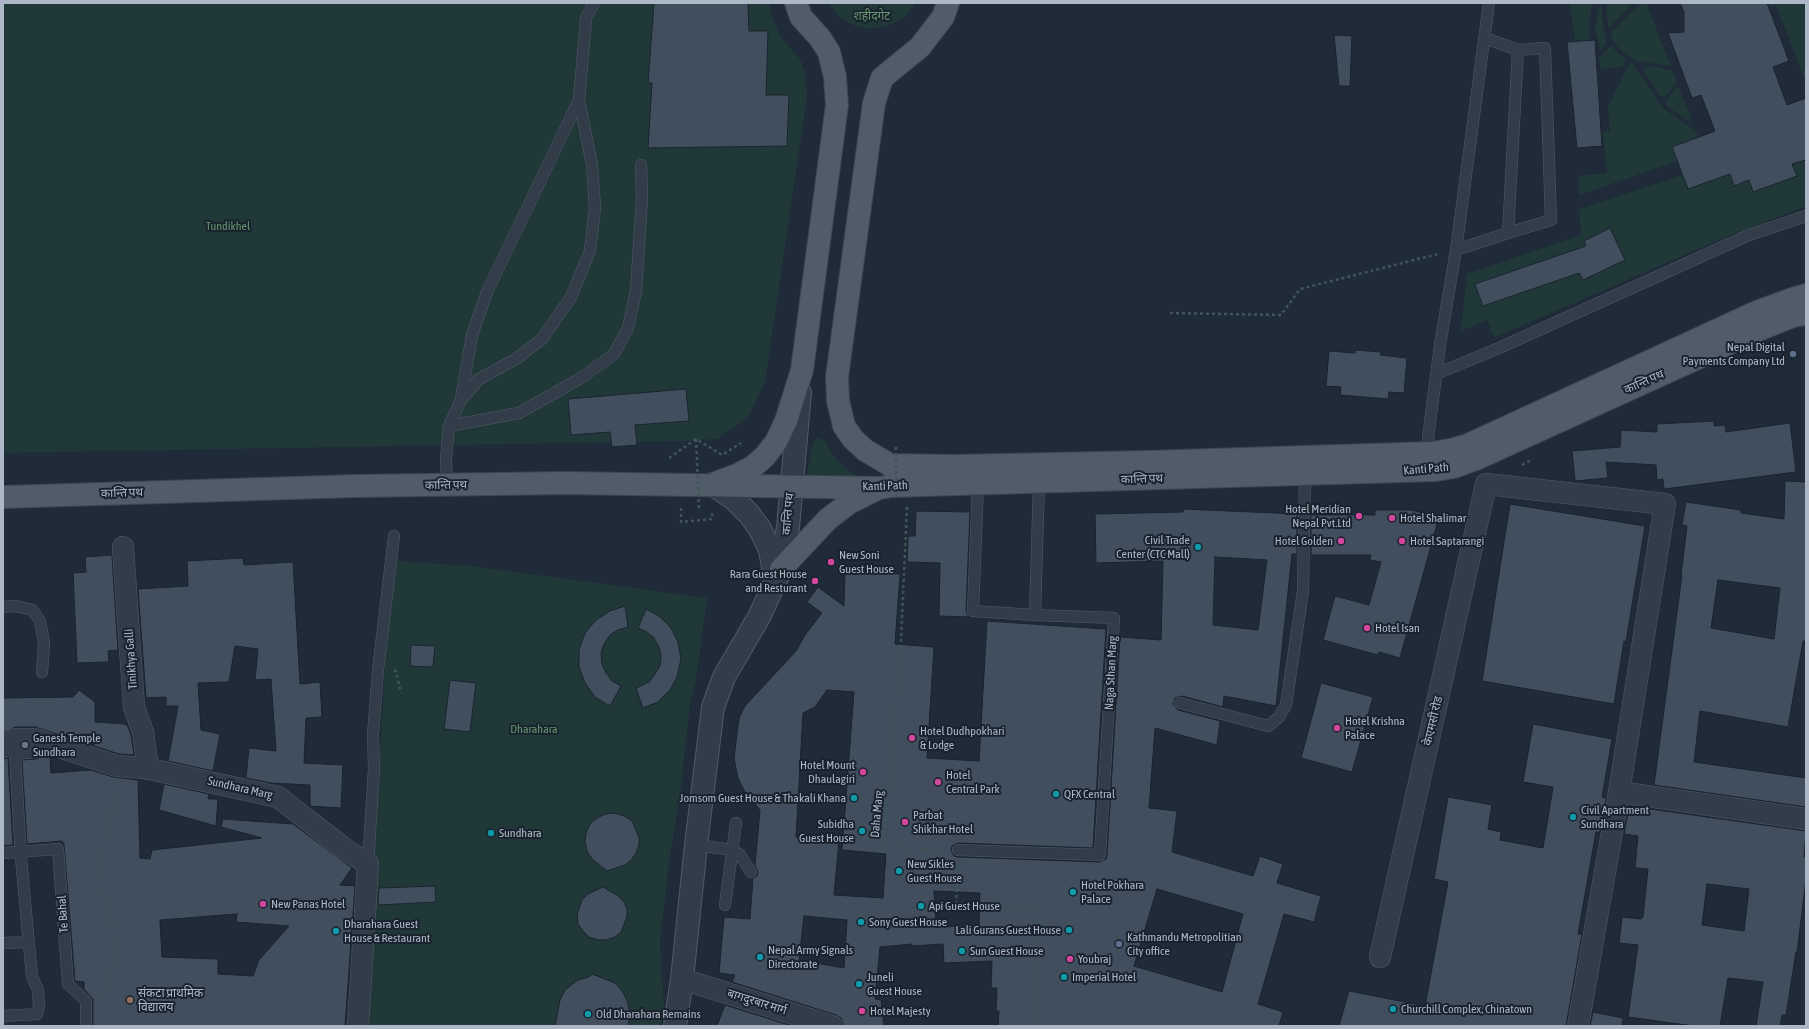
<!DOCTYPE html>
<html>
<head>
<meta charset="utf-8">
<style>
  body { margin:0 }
  #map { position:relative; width:1809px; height:1029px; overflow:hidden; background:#1f2b38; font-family:"Asap Condensed",sans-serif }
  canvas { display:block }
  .frame { position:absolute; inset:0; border:4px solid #adb8c6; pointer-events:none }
</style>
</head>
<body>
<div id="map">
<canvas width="1809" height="1029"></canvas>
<div class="frame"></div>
</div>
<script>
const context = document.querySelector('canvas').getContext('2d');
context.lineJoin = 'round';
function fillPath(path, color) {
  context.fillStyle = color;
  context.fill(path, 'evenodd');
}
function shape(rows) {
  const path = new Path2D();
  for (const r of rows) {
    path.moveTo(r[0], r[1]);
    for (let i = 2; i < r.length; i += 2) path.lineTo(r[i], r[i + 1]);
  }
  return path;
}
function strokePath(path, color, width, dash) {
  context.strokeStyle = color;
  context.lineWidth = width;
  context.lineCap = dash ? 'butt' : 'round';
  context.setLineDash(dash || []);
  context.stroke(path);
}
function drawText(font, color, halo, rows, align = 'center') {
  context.font = font + ' "Asap Condensed","Noto Sans Devanagari",sans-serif';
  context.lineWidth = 4;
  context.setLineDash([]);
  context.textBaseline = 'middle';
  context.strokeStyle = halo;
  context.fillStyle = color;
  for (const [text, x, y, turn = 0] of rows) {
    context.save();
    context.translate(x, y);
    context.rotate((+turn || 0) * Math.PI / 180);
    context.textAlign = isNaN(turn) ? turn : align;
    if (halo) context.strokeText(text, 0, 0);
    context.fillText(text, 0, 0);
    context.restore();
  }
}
fillPath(shape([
  [3,3,770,3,772,16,780,36,800,59,805,72,807,97,765,382,748,417,717,439,682,441,3,453],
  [828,3,916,3,905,17,890,25,871,29,853,25,839,17],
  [1570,3,1592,3,1589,22,1590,40,1575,41],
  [1600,3,1602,3,1602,18,1607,42,1600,51,1595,27],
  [1607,3,1634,3,1609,28,1607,18],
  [1640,3,1646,3,1671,66,1636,61,1623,53,1612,40,1611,32],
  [1767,3,1806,3,1806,83,1776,5,1769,8],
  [1611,45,1616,51,1626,59,1622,67,1601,69,1599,58],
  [1631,61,1663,108,1696,131,1698,137,1673,147,1678,161,1579,195,1578,176,1607,173,1603,132,1610,131,1608,107],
  [1649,66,1672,70,1677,83,1665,97,1661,97,1644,72,1644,69],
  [1678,86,1691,118,1690,120,1688,121,1667,106,1665,102],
  [1806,160,1806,206,1719,240,1494,338,1487,320,1461,331,1467,274,1581,235,1579,209,1683,175,1688,189,1730,174,1734,186,1749,180,1753,192,1796,176,1792,165],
  [819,438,825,441,835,458,849,471,856,475,857,481,806,481,812,446,815,439],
  [397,561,472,566,707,598,696,680,690,704,680,797,670,855,660,941,664,1008,660,1026,365,1026,386,646]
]), '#213839');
const building = shape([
  [654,3,748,3,749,31,768,31,766,95,789,95,787,146,648,148,652,83,648,83,654,3],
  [1680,3,1767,3,1789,61,1773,67,1787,105,1806,98,1806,160,1792,164,1797,176,1753,192,1749,180,1734,186,1730,174,1688,189,1672,147,1715,131,1701,95,1692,98,1668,33,1684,32,1684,12,1680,3],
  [1334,35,1352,36,1350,86,1339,86,1334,35],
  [1595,40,1602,146,1577,148,1567,42,1595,40],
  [1610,228,1625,260,1583,280,1579,273,1483,306,1475,284,1586,246,1584,241,1610,228],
  [1355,350,1381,352,1380,355,1407,358,1404,393,1389,392,1388,399,1340,395,1341,387,1326,386,1329,351,1355,353,1355,350],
  [686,389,689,421,635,425,637,445,612,447,610,432,571,435,568,399,686,389],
  [1714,421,1714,426,1725,425,1726,432,1790,423,1796,472,1664,489,1663,479,1657,480,1656,465,1606,462,1608,478,1575,481,1572,451,1620,447,1621,430,1657,432,1657,424,1714,421],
  [1785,481,1806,482,1806,641,1803,641,1788,727,1700,711,1694,762,1806,778,1806,807,1654,785,1682,575,1681,575,1687,526,1682,525,1686,502,1741,510,1741,513,1784,519,1785,481],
  [1718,580,1780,588,1774,639,1711,628,1718,580],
  [1510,504,1645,526,1626,642,1624,641,1614,704,1482,681,1510,504],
  [1183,509,1297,514,1297,554,1292,554,1276,706,1224,696,1223,707,1182,696,1175,698,1173,704,1178,710,1220,721,1217,745,1155,728,1149,808,1177,811,1172,852,1253,876,1260,856,1283,864,1277,883,1321,896,1314,922,1284,914,1258,1004,1283,1012,1279,1026,998,1026,999,1011,996,1011,997,988,991,988,992,961,944,963,943,944,912,946,912,944,880,947,875,999,881,1000,884,1026,844,1026,841,1018,836,1015,732,982,735,975,719,973,724,917,750,919,753,878,757,876,758,872,755,865,760,810,745,792,738,778,734,758,739,718,745,706,796,651,805,635,822,613,807,602,818,587,844,606,845,571,900,574,895,644,934,647,927,758,979,761,987,621,1106,629,1093,848,958,843,952,846,951,850,954,856,958,857,1100,862,1106,859,1107,855,1120,637,1161,640,1163,561,1096,563,1095,514,1183,512,1183,509],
  [1215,557,1267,560,1258,630,1213,625,1215,557],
  [827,690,854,692,842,850,886,854,883,898,834,895,839,841,796,837,803,713,815,707,827,690],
  [1157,889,1243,914,1222,992,1134,966,1157,889],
  [934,891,980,893,979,925,936,927,934,891],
  [804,916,847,920,844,968,799,960,804,916],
  [1375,510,1411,510,1439,517,1400,658,1379,652,1378,655,1323,640,1335,596,1369,605,1381,562,1370,560,1371,555,1311,555,1311,515,1375,515,1375,510],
  [916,511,970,512,966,611,969,617,939,616,940,563,907,562,908,536,915,536,916,511],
  [112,555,118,650,108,651,109,662,77,663,73,573,86,572,85,557,112,555],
  [243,558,244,565,293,562,300,684,320,682,322,717,306,718,304,763,343,765,341,808,310,806,310,785,271,783,246,778,249,748,276,751,271,679,255,680,258,649,235,646,229,682,198,683,201,730,220,734,213,771,168,761,178,706,166,706,166,697,146,698,138,589,188,586,187,561,243,558],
  [625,606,628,627,618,630,610,635,604,644,601,653,602,664,606,673,612,681,621,686,610,706,595,697,585,683,579,667,579,650,585,633,596,620,610,611,625,606],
  [646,609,659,616,671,628,678,642,681,659,677,677,670,690,658,702,643,708,636,688,649,682,655,674,660,666,661,656,659,647,654,638,647,632,638,628,646,609],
  [411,645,435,646,433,667,410,666,411,645],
  [450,680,476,683,470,732,444,729,450,680],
  [1321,683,1373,697,1352,772,1301,758,1321,683],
  [79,690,95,702,95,722,125,724,128,727,131,735,134,755,119,754,94,746,93,734,60,735,35,727,15,727,3,733,3,698,73,697,79,690],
  [1533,724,1612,739,1602,797,1606,798,1600,832,1596,832,1578,934,1582,934,1566,1026,1339,1026,1349,991,1425,1006,1448,882,1434,879,1448,797,1492,805,1488,829,1501,832,1500,840,1543,848,1553,787,1523,782,1533,724],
  [45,755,50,757,51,773,91,770,113,777,138,780,140,858,150,859,152,850,262,838,221,827,223,819,293,824,352,868,340,885,355,886,345,1026,93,1026,93,999,84,989,84,982,75,981,64,845,62,841,27,844,22,760,36,759,45,755],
  [237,914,236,922,289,926,259,960,253,976,218,974,218,959,162,957,160,920,237,914],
  [8,758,13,845,3,846,3,759,8,758],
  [164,784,209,794,208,799,218,799,216,826,159,810,164,784],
  [1629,806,1806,831,1804,857,1806,857,1806,879,1797,953,1796,952,1786,1015,1782,1015,1780,1026,1756,1026,1763,982,1728,978,1720,1026,1694,1026,1628,1017,1638,945,1619,943,1622,917,1641,919,1643,917,1648,869,1635,868,1638,836,1624,834,1629,806],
  [1707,884,1749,889,1744,931,1702,925,1707,884],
  [615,813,624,816,632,821,639,837,639,845,636,853,631,860,625,865,607,871,592,859,587,851,585,842,586,833,590,824,597,818,605,814,615,813],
  [435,886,436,902,378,905,379,888,435,886],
  [603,887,618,896,624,902,627,909,627,917,621,932,615,937,606,940,598,940,589,937,583,931,578,924,577,915,582,900,588,894,603,887],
  [592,974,615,983,623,992,628,1003,630,1014,628,1026,555,1026,560,1000,565,990,578,980,589,977,592,974],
  [725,1005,792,1026,717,1026,725,1005],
  [1593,1012,1623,1018,1622,1026,1590,1026,1593,1012]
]);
fillPath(building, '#404e5e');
strokePath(building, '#1a242f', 1);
const service = shape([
  [1508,233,1551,220,1545,48,1518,50],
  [1456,250,1508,233,1518,50,1485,38],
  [1436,374,1499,348,1749,235,1806,216],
  [461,399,472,335,487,292,579,100],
  [449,426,519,413,581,378,614,354,628,328,636,291,642,198,641,165],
  [1432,455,1428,438,1440,345,1456,250,1489,3],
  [447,485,446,459,449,426,461,400,479,379,516,359,542,339,571,297,590,251,595,208,592,165,579,100,586,18,594,3],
  [3,607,16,606,32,610,40,621,44,642,42,672],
  [1035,615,1039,482],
  [1180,703,1268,726,1279,717,1286,705,1303,591,1305,470],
  [15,754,35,752,51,745],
  [696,845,733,850,740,855,751,872],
  [958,850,1100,855,1114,618,1035,615,973,611,978,484],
  [3,853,58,849,68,984,86,1001,86,1026],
  [368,864,374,768,373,735,378,670,394,536],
  [725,905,736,823],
  [3,943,29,942],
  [3,1016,37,1014,39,1006,38,990,32,977,21,858,15,754,4,747]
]);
const minor = shape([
  [1486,484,1665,504,1619,792,1578,1026],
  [123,547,134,707,143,732,148,769],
  [3,747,15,739,35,739,117,766,145,768,278,797,345,849,368,864,358,1026],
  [1619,792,1806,819],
  [1380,957,1486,484],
  [682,979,832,1026]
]);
const tertiary = shape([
  [712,484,735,500,749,514,760,529,770,550,775,578],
  [675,1026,682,979,696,845,713,707,724,677,759,617,781,569,788,527,800,393]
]);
const primary = shape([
  [948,3,943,17,920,47,882,78,874,103,837,377,838,401,844,426,853,439,865,450,890,465,953,466,1147,462,1432,453,1450,450,1468,445,1759,311,1795,298,1806,295],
  [718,482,737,475,754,466,765,456,776,442,786,421,802,370,837,105,835,77,829,52,820,38,801,17,796,3],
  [3,497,356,486,566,483,880,488,891,486,1436,470,1454,467,1476,459,1713,351,1751,333,1793,316,1806,314],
  [781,569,828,519,849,503,875,490]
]);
strokePath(service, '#505b67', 12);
strokePath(minor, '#505b67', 22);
strokePath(tertiary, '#505b67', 24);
strokePath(primary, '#3c4652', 24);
strokePath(shape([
  [1170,313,1281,315,1300,289,1438,254],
  [669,458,696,439,722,455,741,443],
  [1522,465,1533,459],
  [907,507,900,663,883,847,942,850],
  [681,508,681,522,712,519,712,511],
  [394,671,396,671,401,693],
  [958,865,956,903,1014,904,1040,909,1038,1026],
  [101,996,111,984,112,968,119,947,120,926,111,924,109,905,97,888,96,879,109,819,117,801,117,787]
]), '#3f5557', 2.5, [3, 3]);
strokePath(service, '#333d49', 11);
strokePath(minor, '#333d49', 21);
strokePath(tertiary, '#333d49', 22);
strokePath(primary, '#515c69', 22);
strokePath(shape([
  [696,439,699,508],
  [896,447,896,498]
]), '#3f5557', 2.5, [3, 3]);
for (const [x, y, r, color] of [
  [1793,354,4,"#5c6f8a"],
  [1359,516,4,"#d1479c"],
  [1392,518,4,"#d1479c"],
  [1341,541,4,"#d1479c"],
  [1402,541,4,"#d1479c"],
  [1198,547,4,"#0f9aa8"],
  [831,562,4,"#d1479c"],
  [815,581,4,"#d1479c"],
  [1367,628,4,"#d1479c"],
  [1337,728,4,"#d1479c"],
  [912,738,4,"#d1479c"],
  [25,745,4,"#6b7280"],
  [863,772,4,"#d1479c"],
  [938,782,4,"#d1479c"],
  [1056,794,4,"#0f9aa8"],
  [854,798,4,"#0f9aa8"],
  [1573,817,4,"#0f9aa8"],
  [905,822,4,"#d1479c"],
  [862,831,4,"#0f9aa8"],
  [491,833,4,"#0f9aa8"],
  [899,871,4,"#0f9aa8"],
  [1073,892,4,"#0f9aa8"],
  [263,904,4,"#d1479c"],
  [921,906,4,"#0f9aa8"],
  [861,922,4,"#0f9aa8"],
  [1069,930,4,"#0f9aa8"],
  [336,931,4,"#0f9aa8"],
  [1119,944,4,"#5c6f8a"],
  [962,951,4,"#0f9aa8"],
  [760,957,4,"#0f9aa8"],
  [1070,959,4,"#d1479c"],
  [1064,977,4,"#0f9aa8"],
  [859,984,4,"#0f9aa8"],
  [130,1000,4,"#8d6e63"],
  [1393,1009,4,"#0f9aa8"],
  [862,1011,4,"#d1479c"],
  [588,1014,4,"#0f9aa8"]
]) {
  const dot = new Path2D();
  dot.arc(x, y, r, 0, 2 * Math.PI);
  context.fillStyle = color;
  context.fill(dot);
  strokePath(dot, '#19222d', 1.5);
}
drawText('12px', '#64976d', '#19222d', [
  ["शहीदगेट",872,16],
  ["Tundikhel",228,226],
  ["Dharahara",534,729]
]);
drawText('12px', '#adb8c6', '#19222d', [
  ["Nepal Digital",1785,347,"right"],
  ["Payments Company Ltd",1785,361,"right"],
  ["Hotel Meridian",1351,509,"right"],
  ["Nepal Pvt.Ltd",1351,523,"right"],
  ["Hotel Shalimar",1400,518],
  ["Civil Trade",1190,540,"right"],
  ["Center (CTC Mall)",1190,554,"right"],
  ["Hotel Golden",1333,541,"right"],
  ["Hotel Saptarangi",1410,541],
  ["New Soni",839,555],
  ["Guest House",839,569],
  ["Rara Guest House",807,574,"right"],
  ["and Resturant",807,588,"right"],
  ["Hotel Isan",1375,628],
  ["Hotel Krishna",1345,721],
  ["Palace",1345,735],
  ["Hotel Dudhpokhari",920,731],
  ["& Lodge",920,745],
  ["Ganesh Temple",33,738],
  ["Sundhara",33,752],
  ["Hotel Mount",855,765,"right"],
  ["Dhaulagiri",855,779,"right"],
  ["Hotel",946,775],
  ["Central Park",946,789],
  ["QFX Central",1064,794],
  ["Jomsom Guest House & Thakali Khana",846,798,"right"],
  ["Civil Apartment",1581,810],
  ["Sundhara",1581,824],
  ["Parbat",913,815],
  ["Shikhar Hotel",913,829],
  ["Subidha",854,824,"right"],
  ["Guest House",854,838,"right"],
  ["Sundhara",499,833],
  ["New Sikles",907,864],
  ["Guest House",907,878],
  ["Hotel Pokhara",1081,885],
  ["Palace",1081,899],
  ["New Panas Hotel",271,904],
  ["Api Guest House",929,906],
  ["Sony Guest House",869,922],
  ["Dharahara Guest",344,924],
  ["House & Restaurant",344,938],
  ["Lali Gurans Guest House",1061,930,"right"],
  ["Kathmandu Metropolitian",1127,937],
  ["City office",1127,951],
  ["Nepal Army Signals",768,950],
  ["Directorate",768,964],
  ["Sun Guest House",970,951],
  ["Youbraj",1078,959],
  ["Juneli",867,977],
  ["Guest House",867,991],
  ["Imperial Hotel",1072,977],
  ["संकटा प्राथमिक",138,993],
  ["विद्यालय",138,1007],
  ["Churchill Complex, Chinatown",1401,1009],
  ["Hotel Majesty",870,1011],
  ["Old Dharahara Remains",596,1014]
], 'left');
drawText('12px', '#adb8c6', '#19222d', [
  ["कान्ति पथ",1644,382,-24],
  ["Kanti Path",1426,469,-5],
  ["कान्ति पथ",1142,479,-2],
  ["कान्ति पथ",446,485,-1],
  ["Kanti Path",885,486,-2],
  ["कान्ति पथ",122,493,-2],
  ["कान्ति पथ",788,514,-85],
  ["Tinikhya Galli",131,659,-94],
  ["Naga Sthan Marg",1111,673,-87],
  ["केएमसी रोड",1433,721,-77],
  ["Sundhara Marg",240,788,13],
  ["Daha Marg",877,814,-85],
  ["Te Bahal",63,914,-94],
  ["बागदुरबार मार्ग",757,1002,17]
]);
</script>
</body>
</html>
